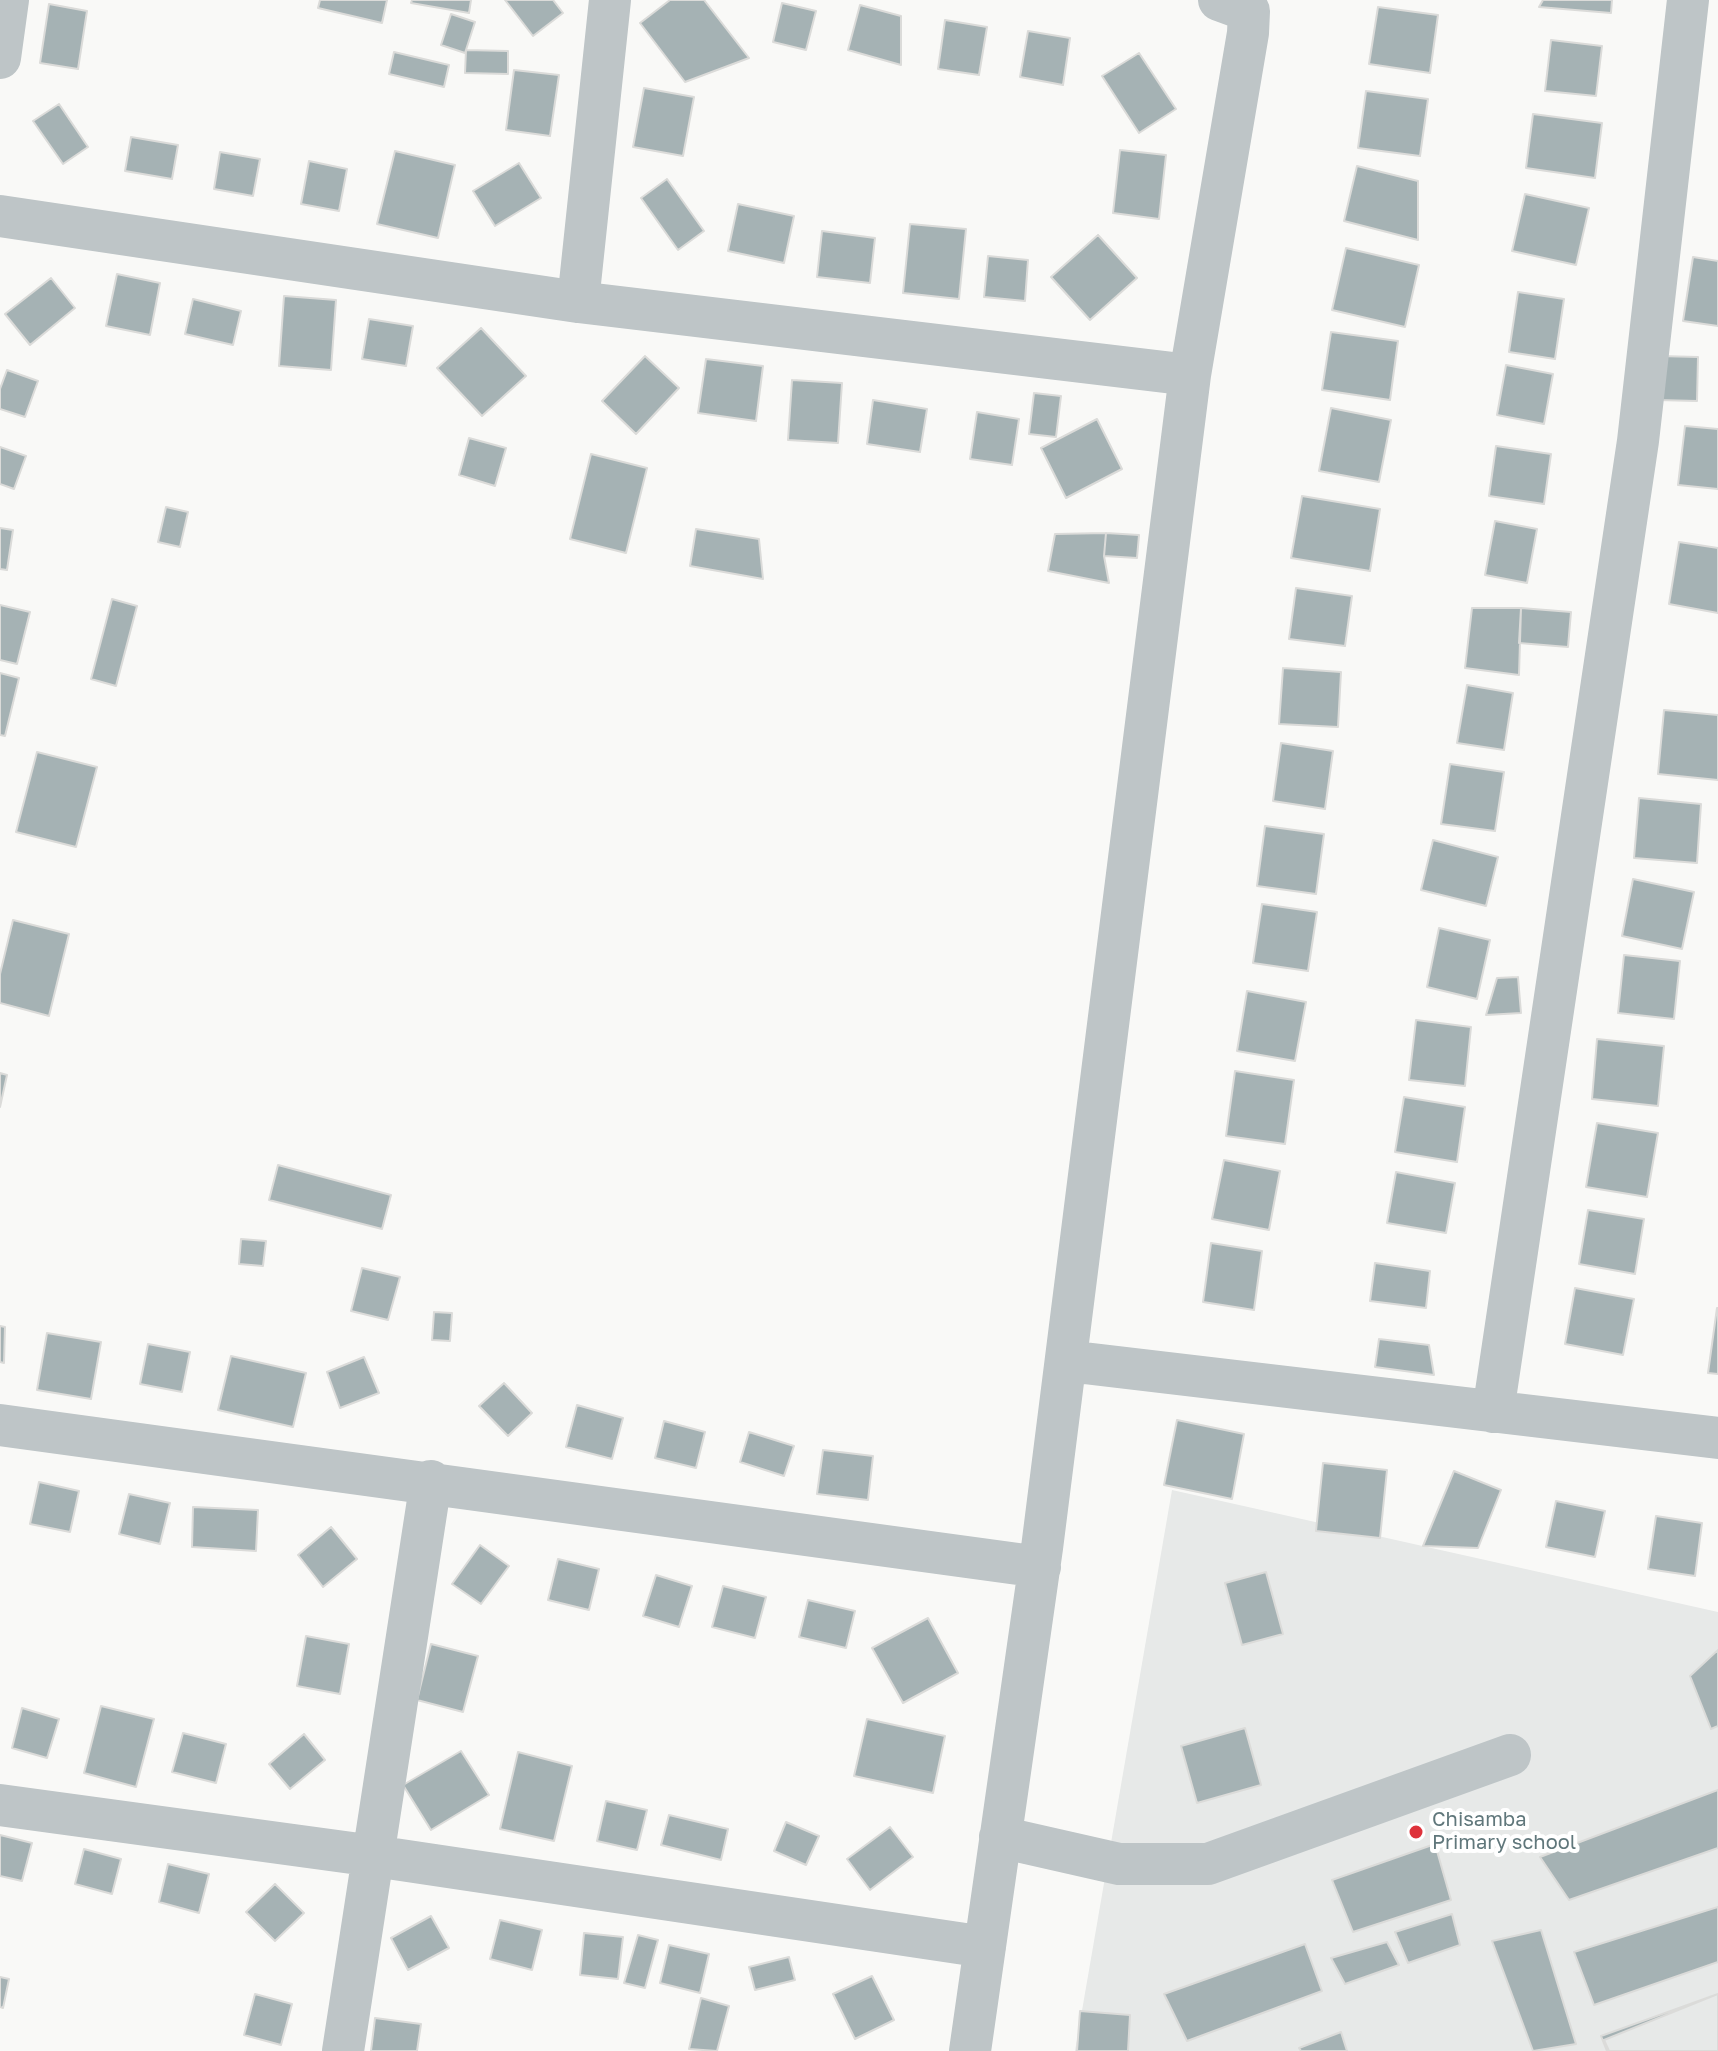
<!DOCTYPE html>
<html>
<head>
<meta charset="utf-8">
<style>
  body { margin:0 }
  canvas { display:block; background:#f9f9f7 }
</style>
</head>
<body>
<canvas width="1718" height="2051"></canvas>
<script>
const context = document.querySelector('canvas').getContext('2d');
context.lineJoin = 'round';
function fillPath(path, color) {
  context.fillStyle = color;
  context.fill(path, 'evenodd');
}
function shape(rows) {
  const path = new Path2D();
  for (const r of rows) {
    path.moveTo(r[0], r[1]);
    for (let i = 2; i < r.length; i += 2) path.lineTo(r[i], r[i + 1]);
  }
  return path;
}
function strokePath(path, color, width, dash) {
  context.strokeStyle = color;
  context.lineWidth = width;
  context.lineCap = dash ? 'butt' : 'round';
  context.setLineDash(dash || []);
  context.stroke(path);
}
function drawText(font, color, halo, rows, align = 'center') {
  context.font = font + ' "Golos Text",sans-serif';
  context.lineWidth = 8;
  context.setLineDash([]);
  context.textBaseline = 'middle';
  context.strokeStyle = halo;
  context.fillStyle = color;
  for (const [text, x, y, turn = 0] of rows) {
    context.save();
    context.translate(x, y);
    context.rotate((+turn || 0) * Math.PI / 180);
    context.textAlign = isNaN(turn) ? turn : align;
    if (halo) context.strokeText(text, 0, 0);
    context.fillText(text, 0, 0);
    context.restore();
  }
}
fillPath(shape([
  [1172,1490,1718,1612,1718,2051,1075,2051]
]), '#e7e9e8');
const building = shape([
  [320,0,387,0,382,23,318,8,320,0],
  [412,0,471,0,469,13,411,3,412,0],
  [505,0,553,0,563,13,533,36,505,0],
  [670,0,704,0,749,58,685,82,640,23,670,0],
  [1543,0,1612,0,1611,13,1539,7,1543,0],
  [782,3,816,11,806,50,773,42,782,3],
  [49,4,87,11,78,69,40,63,49,4],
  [860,5,901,16,901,65,848,50,860,5],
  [1378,7,1438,15,1430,73,1369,64,1378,7],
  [451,14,475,22,465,53,441,45,451,14],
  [945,20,987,27,979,75,938,69,945,20],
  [1028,31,1070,38,1063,85,1020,77,1028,31],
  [1551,40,1602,46,1596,96,1545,91,1551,40],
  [466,50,508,51,508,74,465,73,466,50],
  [394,52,449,65,444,87,389,74,394,52],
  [1139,53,1176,109,1139,133,1102,76,1139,53],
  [514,70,559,75,550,136,506,130,514,70],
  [644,88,694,97,683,156,633,147,644,88],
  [1366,91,1428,99,1420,156,1358,148,1366,91],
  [59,104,88,147,63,164,33,121,59,104],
  [1533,114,1602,123,1595,178,1526,168,1533,114],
  [131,137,178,145,172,179,125,171,131,137],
  [1120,150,1166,155,1159,219,1113,213,1120,150],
  [395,151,455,165,438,238,377,224,395,151],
  [220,152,260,159,253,196,214,189,220,152],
  [309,161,347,169,339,211,301,204,309,161],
  [519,163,541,198,495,226,473,191,519,163],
  [1357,166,1418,181,1418,240,1344,221,1357,166],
  [667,179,704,231,678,250,641,198,667,179],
  [1525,194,1589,208,1576,265,1512,251,1525,194],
  [738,204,794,216,784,263,728,251,738,204],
  [910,224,966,229,959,299,903,293,910,224],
  [822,231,875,238,870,283,817,277,822,231],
  [1098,235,1137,278,1090,320,1051,277,1098,235],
  [1346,248,1419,265,1405,327,1332,310,1346,248],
  [988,256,1028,260,1025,301,984,297,988,256],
  [1693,257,1718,261,1718,326,1683,321,1693,257],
  [117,274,160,283,150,335,106,326,117,274],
  [51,278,75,308,30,345,5,314,51,278],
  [1518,292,1564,299,1555,359,1509,352,1518,292],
  [284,296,336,300,331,370,279,366,284,296],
  [193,299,241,311,233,345,185,334,193,299],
  [369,319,413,326,406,366,362,359,369,319],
  [481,328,526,376,482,416,437,368,481,328],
  [1331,332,1398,341,1390,400,1322,390,1331,332],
  [645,356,679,388,636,434,602,401,645,356],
  [1659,356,1698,357,1697,401,1657,400,1659,356],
  [706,359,763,366,756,421,698,413,706,359],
  [1506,365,1553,374,1544,424,1497,415,1506,365],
  [7,370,38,381,25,417,0,409,0,389,7,370],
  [792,380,842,383,838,443,788,440,792,380],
  [1034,393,1061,396,1056,437,1029,434,1034,393],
  [873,400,927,409,920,452,867,444,873,400],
  [1331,408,1391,420,1379,482,1319,471,1331,408],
  [977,412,1019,419,1012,465,970,459,977,412],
  [1097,419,1122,469,1066,498,1041,448,1097,419],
  [1685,426,1718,429,1718,489,1678,485,1685,426],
  [469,438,506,448,495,486,459,475,469,438],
  [1496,446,1551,454,1544,504,1489,496,1496,446],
  [0,447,26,456,14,489,0,484,0,447],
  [591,454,647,468,626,553,570,539,591,454],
  [1302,496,1380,509,1370,571,1291,558,1302,496],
  [166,507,188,512,180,547,158,542,166,507],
  [1495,521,1537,529,1527,583,1485,575,1495,521],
  [0,528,13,530,7,570,0,569,0,528],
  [696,529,759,539,763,579,690,566,696,529],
  [1106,533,1104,556,1109,583,1048,571,1055,534,1106,533],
  [1106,533,1139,535,1137,558,1104,556,1106,533],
  [1679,542,1718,548,1718,613,1669,604,1679,542],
  [1296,588,1352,596,1345,646,1289,639,1296,588],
  [112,599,137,606,116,686,91,679,112,599],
  [0,605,30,612,17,664,0,660,0,605],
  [1472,608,1521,608,1519,675,1465,668,1472,608],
  [1521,608,1571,612,1568,647,1519,643,1521,608],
  [1283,668,1341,672,1338,727,1279,724,1283,668],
  [0,673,19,678,5,736,0,735,0,673],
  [1467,685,1513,693,1504,750,1457,743,1467,685],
  [1664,710,1718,715,1718,780,1658,774,1664,710],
  [1281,743,1333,751,1325,809,1273,801,1281,743],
  [37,752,97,767,76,847,16,832,37,752],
  [1450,764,1504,772,1495,831,1441,824,1450,764],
  [1639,798,1701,804,1697,863,1634,858,1639,798],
  [1265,826,1324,834,1316,894,1257,886,1265,826],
  [1433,840,1498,857,1486,906,1421,890,1433,840],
  [1633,879,1694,892,1682,949,1622,936,1633,879],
  [1262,904,1317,912,1308,971,1253,963,1262,904],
  [13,920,69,934,49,1016,0,1003,0,974,13,920],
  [1439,928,1490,940,1477,999,1427,987,1439,928],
  [1624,955,1680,961,1674,1019,1618,1013,1624,955],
  [1518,977,1521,1013,1486,1015,1497,978,1518,977],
  [1247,991,1306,1002,1295,1061,1237,1051,1247,991],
  [1416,1020,1471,1027,1465,1086,1409,1080,1416,1020],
  [1597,1039,1664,1046,1658,1106,1592,1099,1597,1039],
  [1235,1071,1294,1080,1285,1144,1226,1136,1235,1071],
  [0,1073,7,1075,0,1107,0,1073],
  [1404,1097,1465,1107,1457,1162,1395,1152,1404,1097],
  [1597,1123,1658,1133,1647,1197,1586,1187,1597,1123],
  [1224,1160,1280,1171,1269,1230,1212,1219,1224,1160],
  [278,1165,391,1195,382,1229,269,1200,278,1165],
  [1396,1172,1455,1183,1446,1233,1387,1223,1396,1172],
  [1588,1210,1644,1219,1635,1274,1579,1264,1588,1210],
  [241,1239,266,1241,263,1266,239,1264,241,1239],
  [1211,1243,1262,1251,1254,1310,1203,1302,1211,1243],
  [1375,1263,1430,1271,1426,1308,1370,1301,1375,1263],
  [362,1268,400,1277,388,1320,351,1311,362,1268],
  [1575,1288,1634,1299,1623,1355,1565,1344,1575,1288],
  [1717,1308,1718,1308,1718,1374,1708,1373,1717,1308],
  [434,1312,452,1313,450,1341,432,1340,434,1312],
  [0,1326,5,1327,4,1363,0,1362,0,1326],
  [47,1333,101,1342,91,1399,37,1390,47,1333],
  [1379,1339,1429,1345,1434,1375,1375,1367,1379,1339],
  [148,1344,190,1352,182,1392,140,1384,148,1344],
  [231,1356,306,1373,293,1427,218,1410,231,1356],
  [364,1357,379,1393,340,1408,327,1372,364,1357],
  [504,1383,532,1413,508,1436,479,1406,504,1383],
  [577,1405,623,1418,612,1459,566,1447,577,1405],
  [1177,1420,1244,1434,1232,1499,1164,1485,1177,1420],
  [664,1421,705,1432,696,1468,655,1458,664,1421],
  [749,1432,794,1446,784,1476,740,1462,749,1432],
  [823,1450,873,1456,868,1500,817,1494,823,1450],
  [1323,1463,1387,1470,1380,1538,1316,1531,1323,1463],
  [1454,1471,1501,1490,1478,1548,1423,1546,1454,1471],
  [39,1482,79,1491,70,1532,30,1524,39,1482],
  [129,1494,170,1503,160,1544,119,1534,129,1494],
  [1556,1501,1605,1511,1595,1557,1546,1547,1556,1501],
  [193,1507,258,1510,256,1551,192,1547,193,1507],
  [1656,1516,1702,1523,1695,1576,1648,1569,1656,1516],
  [331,1527,357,1559,323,1587,298,1555,331,1527],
  [480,1545,509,1566,481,1604,452,1584,480,1545],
  [558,1559,599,1569,589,1610,548,1600,558,1559],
  [1266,1572,1283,1634,1242,1645,1225,1583,1266,1572],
  [656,1575,692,1586,679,1627,643,1616,656,1575],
  [723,1586,766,1597,755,1638,712,1627,723,1586],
  [808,1600,855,1611,846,1648,799,1637,808,1600],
  [928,1618,958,1673,903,1703,872,1648,928,1618],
  [306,1636,349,1644,340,1694,297,1686,306,1636],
  [431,1644,478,1656,463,1712,417,1700,431,1644],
  [1718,1650,1718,1726,1711,1729,1690,1676,1718,1650],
  [101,1706,154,1719,136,1787,84,1773,101,1706],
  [22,1708,59,1719,47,1758,12,1748,22,1708],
  [867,1719,945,1736,933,1793,854,1776,867,1719],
  [1245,1728,1261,1785,1197,1803,1181,1746,1245,1728],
  [183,1733,226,1744,216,1783,172,1772,183,1733],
  [304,1734,325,1760,290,1789,269,1764,304,1734],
  [461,1751,489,1795,431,1830,403,1785,461,1751],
  [518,1752,572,1766,554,1841,500,1829,518,1752],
  [1718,1790,1718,1848,1569,1900,1540,1857,1718,1790],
  [606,1801,647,1810,637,1850,597,1841,606,1801],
  [669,1815,728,1829,721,1860,661,1845,669,1815],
  [786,1822,819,1836,806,1865,774,1851,786,1822],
  [890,1827,913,1857,870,1890,847,1859,890,1827],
  [0,1835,32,1843,22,1881,0,1876,0,1835],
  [1435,1844,1451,1900,1353,1932,1332,1880,1435,1844],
  [84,1849,121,1859,112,1894,75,1884,84,1849],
  [168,1864,209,1874,199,1913,159,1902,168,1864],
  [275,1884,304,1913,275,1941,246,1912,275,1884],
  [1718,1907,1718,1962,1594,2005,1574,1952,1718,1907],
  [1452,1914,1460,1945,1408,1963,1395,1932,1452,1914],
  [431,1916,449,1948,408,1970,391,1938,431,1916],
  [500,1920,542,1930,532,1970,490,1959,500,1920],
  [1541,1930,1576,2044,1533,2051,1492,1941,1541,1930],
  [584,1933,623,1937,618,1979,580,1975,584,1933],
  [638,1935,658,1940,645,1988,624,1983,638,1935],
  [1387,1942,1399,1965,1345,1984,1331,1958,1387,1942],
  [1305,1944,1322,1991,1187,2041,1164,1994,1305,1944],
  [669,1945,709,1954,700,1993,660,1983,669,1945],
  [789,1957,795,1980,755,1990,749,1967,789,1957],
  [872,1976,894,2020,855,2039,833,1994,872,1976],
  [0,1977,9,1979,3,2008,0,2007,0,1977],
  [255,1994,292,2004,281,2045,244,2035,255,1994],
  [1718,1994,1718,2051,1609,2051,1604,2040,1718,1994],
  [1718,1994,1718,2051,1607,2051,1601,2036,1718,1994],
  [701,1998,729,2006,717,2051,689,2049,701,1998],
  [1080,2011,1130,2015,1128,2051,1077,2051,1080,2011],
  [375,2018,421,2024,417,2051,371,2051,375,2018],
  [1341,2032,1347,2051,1301,2051,1299,2048,1341,2032]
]);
fillPath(building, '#a5b2b4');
strokePath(building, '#dbdbd9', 2);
strokePath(shape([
  [0,58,8,0],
  [0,216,578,302,1190,375],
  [578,302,610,0],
  [1067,1361,1718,1438],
  [1493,1412,1638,441,1688,0],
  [0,1425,1040,1567],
  [0,1805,374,1856,985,1947],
  [1000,1837,1119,1864,1208,1864,1510,1755],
  [343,2051,431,1481],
  [970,2051,1042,1548,1190,375,1248,33,1249,11,1219,0]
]), '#bec5c7', 42);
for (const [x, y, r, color] of [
  [1416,1832,8,"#de323b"]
]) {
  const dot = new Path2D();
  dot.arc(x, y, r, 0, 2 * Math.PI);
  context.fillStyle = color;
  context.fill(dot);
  strokePath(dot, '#fff', 3);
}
drawText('20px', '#60777b', '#fff', [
  ["Chisamba",1432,1820],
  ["Primary school",1432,1843]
], 'left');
</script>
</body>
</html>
